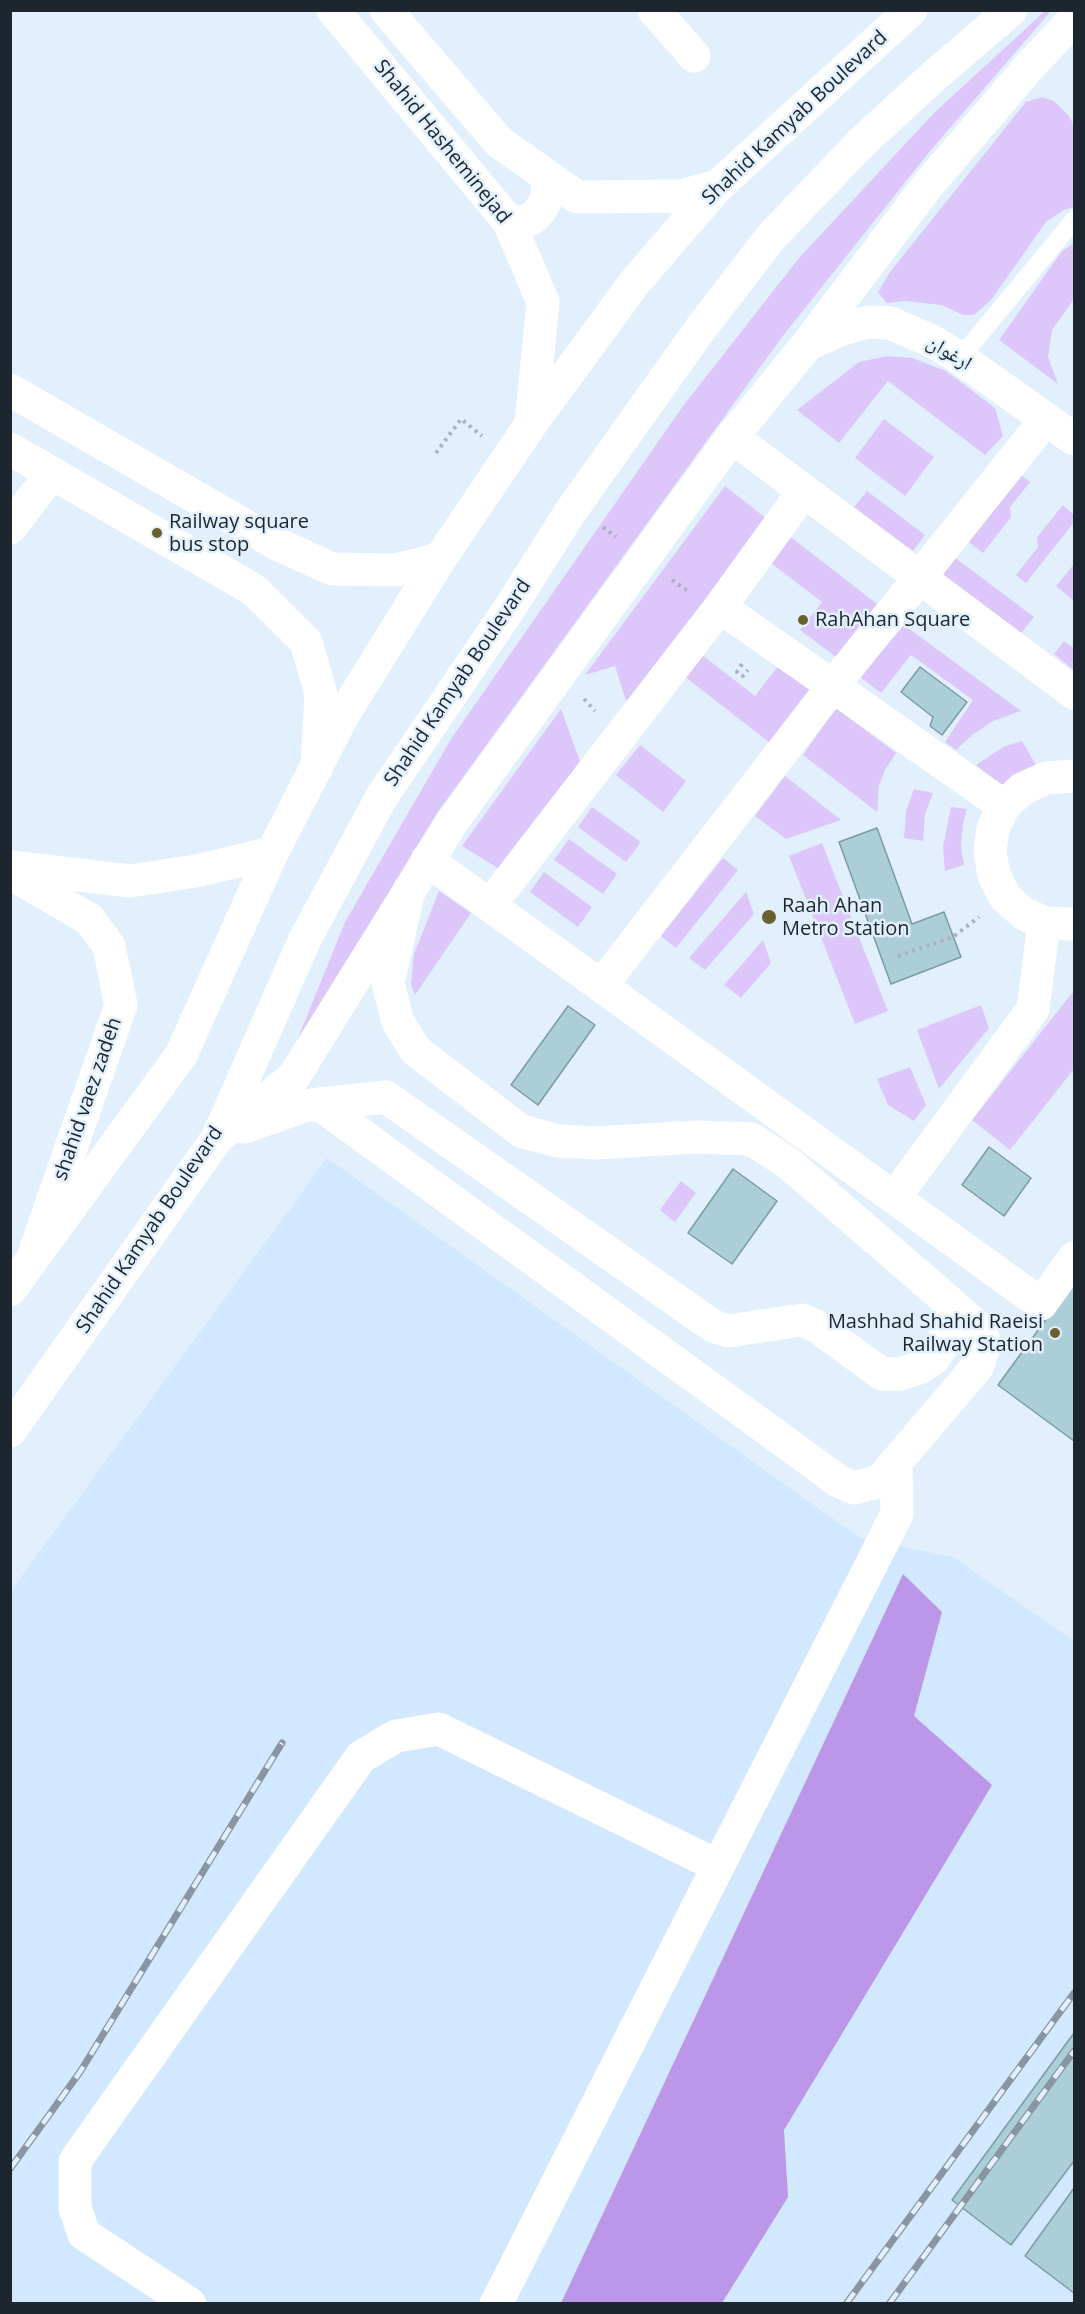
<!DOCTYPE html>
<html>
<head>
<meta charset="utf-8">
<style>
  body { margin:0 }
  #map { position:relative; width:1085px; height:2314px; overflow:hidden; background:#e2f0fd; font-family:"Open Sans",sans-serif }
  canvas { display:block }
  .frame { position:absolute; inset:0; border:12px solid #1d262e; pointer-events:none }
</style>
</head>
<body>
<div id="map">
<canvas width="1085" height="2314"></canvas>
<div class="frame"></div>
</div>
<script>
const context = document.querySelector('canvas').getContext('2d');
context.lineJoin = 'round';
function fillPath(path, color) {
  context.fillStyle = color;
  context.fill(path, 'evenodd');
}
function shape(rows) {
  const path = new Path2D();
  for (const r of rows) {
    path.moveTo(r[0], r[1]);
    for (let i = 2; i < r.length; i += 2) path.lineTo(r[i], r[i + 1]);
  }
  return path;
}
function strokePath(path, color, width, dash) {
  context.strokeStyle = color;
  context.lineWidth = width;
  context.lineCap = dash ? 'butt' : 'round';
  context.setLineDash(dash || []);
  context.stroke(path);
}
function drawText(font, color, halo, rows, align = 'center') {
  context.font = font + ' "Open Sans","Noto Naskh Arabic",sans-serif';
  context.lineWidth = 5;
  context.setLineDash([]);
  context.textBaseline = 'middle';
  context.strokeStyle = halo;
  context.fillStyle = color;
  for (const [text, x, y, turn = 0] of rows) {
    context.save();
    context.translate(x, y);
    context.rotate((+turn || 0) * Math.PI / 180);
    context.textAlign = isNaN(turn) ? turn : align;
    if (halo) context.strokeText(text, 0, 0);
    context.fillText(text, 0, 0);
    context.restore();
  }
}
fillPath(shape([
  [327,1158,860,1538,953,1557,1074,1641,1074,2303,11,2304,11,1591]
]), '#d1e8fe');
fillPath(shape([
  [1045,11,1051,11,930,151,782,337,437,813,292,1053,345,922,451,739,683,406,799,258,934,113],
  [1042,97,1054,101,1069,116,1074,126,1074,207,1064,210,1046,222,991,300,974,315,963,315,941,305,906,301,887,303,878,292,890,272,1026,102],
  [1074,243,1074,299,1052,330,1048,357,1058,384,999,340,1062,251],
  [887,356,912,358,946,371,995,408,1003,436,985,455,888,381,839,443,797,410,859,362],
  [884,419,934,457,905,496,855,458],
  [1018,473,1030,482,1010,507,1011,517,983,553,966,540],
  [725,486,767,519,627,704,615,666,585,675],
  [867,491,925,535,913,551,854,507],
  [1063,505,1074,515,1074,522,1026,583,1016,575,1038,547,1037,537],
  [783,531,877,604,836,657,800,630,822,602,763,557],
  [954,557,1034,617,1021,633,942,574],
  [1074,564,1074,601,1056,586],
  [904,625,1021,711,993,721,972,735,956,750,945,742,973,700,911,655,881,693,860,677],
  [1064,641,1074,648,1074,670,1054,654],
  [697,651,755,696,779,665,811,689,770,743,680,673],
  [836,708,896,753,885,770,879,786,877,812,803,755],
  [561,709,581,764,501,870,462,846],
  [1022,741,1039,770,1006,789,976,765,1003,747],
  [640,745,686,781,663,812,616,775],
  [785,776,841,820,786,839,755,816],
  [914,789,933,793,925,814,923,841,904,838,906,811],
  [592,807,641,842,626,862,578,827],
  [951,807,967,809,963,824,961,847,964,865,945,871,943,847],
  [569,839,617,874,603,894,554,860],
  [822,843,888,1011,855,1024,789,856],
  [723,858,738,870,676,948,661,936],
  [544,872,592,907,578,927,530,892],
  [439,891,471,913,415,995,411,984,414,954],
  [746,892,754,914,705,970,689,958],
  [763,940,771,963,741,998,724,985],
  [1072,993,1074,994,1074,1069,1010,1150,972,1120],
  [981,1005,989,1028,939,1089,917,1030],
  [910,1067,926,1105,914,1121,888,1105,877,1079],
  [681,1181,696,1193,675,1222,660,1210]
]), '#ddc6f9');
fillPath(shape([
  [903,1574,942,1612,914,1716,992,1785,784,2130,788,2197,722,2303,561,2303]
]), '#bc96e8');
const building = shape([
  [920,667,967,702,942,735,930,726,933,717,901,692,920,667],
  [877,828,912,924,944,912,961,957,891,984,839,842,877,828],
  [568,1006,595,1025,538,1105,511,1085,568,1006],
  [989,1147,1031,1178,1004,1216,962,1185,989,1147],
  [733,1169,777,1201,732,1264,688,1233,733,1169],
  [1074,1281,1074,1441,998,1385,1074,1281],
  [1074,2033,1074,2161,1011,2245,952,2200,1074,2033],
  [1074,2188,1074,2293,1025,2256,1074,2188]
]);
fillPath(building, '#acced8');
strokePath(building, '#7b9ba5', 1.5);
strokePath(shape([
  [436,453,461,419,482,436],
  [603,527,616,537],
  [672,580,688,591],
  [742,664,737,672,743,676,748,670],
  [584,699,595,711],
  [898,956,953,937,979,917]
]), '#a7b3bf', 4, [3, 4.5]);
strokePath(shape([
  [960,358,1074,220]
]), '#fff', 18);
strokePath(shape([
  [654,10,694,56],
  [809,344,842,329,869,322,890,323,932,341,960,358,1074,439],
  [732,437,1074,693],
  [10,528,52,473],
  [720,607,1004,806],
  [1074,776,1046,778,1022,789,1004,806,993,828,990,852,994,875,1005,897,1023,913,1044,923,1074,924],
  [427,860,1041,1304,1074,1258],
  [490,905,720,607,804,491],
  [601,986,833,686,1046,419],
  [319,1104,386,1097,713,1326,728,1331,802,1320,816,1326,882,1374,900,1374,919,1368,933,1359,943,1344,948,1330,949,1315,947,1300,787,1162,751,1139,696,1137,596,1143,558,1141,521,1131,415,1050,398,1022,388,983,409,890],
  [245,1127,304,1106,319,1104,818,1466,838,1481,854,1488,880,1481,977,1367,983,1350,983,1336,976,1326,947,1300],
  [218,1137,293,1078,452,822,732,437,807,345,928,185,1029,67,1074,19],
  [894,1198,1033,1009,1044,923],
  [190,2304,84,2234,75,2208,75,2161,361,1757,396,1736,439,1729,718,1866],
  [496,2304,897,1514,896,1462]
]), '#fff', 33);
strokePath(shape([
  [10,390,277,544,332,569,396,570,440,559],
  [10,449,254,590,306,642,321,694,317,767],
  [11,867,130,881,196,871,272,853],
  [10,873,89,919,109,946,121,1005,36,1248]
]), '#fff', 33);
strokePath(shape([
  [333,10,509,222,543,302,531,423],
  [386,10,499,142,577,197,681,196,718,186],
  [509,222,521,222,533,218,541,209,547,198,548,187,545,175],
  [10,1290,181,1055,272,853,343,715,440,559,531,424,635,282,718,186,911,10],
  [10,1431,218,1137,305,939,381,798,509,609,571,511,701,328,772,236,862,142,934,76,1011,10]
]), '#fff', 33);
const rail = shape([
  [10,2169,80,2072,282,1743],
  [846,2304,1074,1993],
  [889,2304,1074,2051]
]);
strokePath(rail, '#8995a0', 7);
strokePath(rail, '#e2f0fd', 4.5, [14]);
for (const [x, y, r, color] of [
  [157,533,6,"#69622f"],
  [803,620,6,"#69622f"],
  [769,917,8,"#69622f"],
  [1055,1333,6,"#69622f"]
]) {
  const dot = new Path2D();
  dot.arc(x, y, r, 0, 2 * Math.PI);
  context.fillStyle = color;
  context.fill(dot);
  strokePath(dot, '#e2f0fd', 2);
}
drawText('20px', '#1d262e', '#e2f0fd', [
  ["Shahid Kamyab Boulevard",795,118,-43],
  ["Shahid Hasheminejad",442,142,51],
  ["ارغوان",949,353,31],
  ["Shahid Kamyab Boulevard",458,683,-56],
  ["shahid vaez zadeh",88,1099,-71],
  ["Shahid Kamyab Boulevard",150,1230,-56]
]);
drawText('20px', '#1d262e', '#e2f0fd', [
  ["Railway square",169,522],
  ["bus stop",169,545],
  ["RahAhan Square",815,620],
  ["Raah Ahan",782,906],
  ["Metro Station",782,929],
  ["Mashhad Shahid Raeisi",1043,1322,"right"],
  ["Railway Station",1043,1345,"right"]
], 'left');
</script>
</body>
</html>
